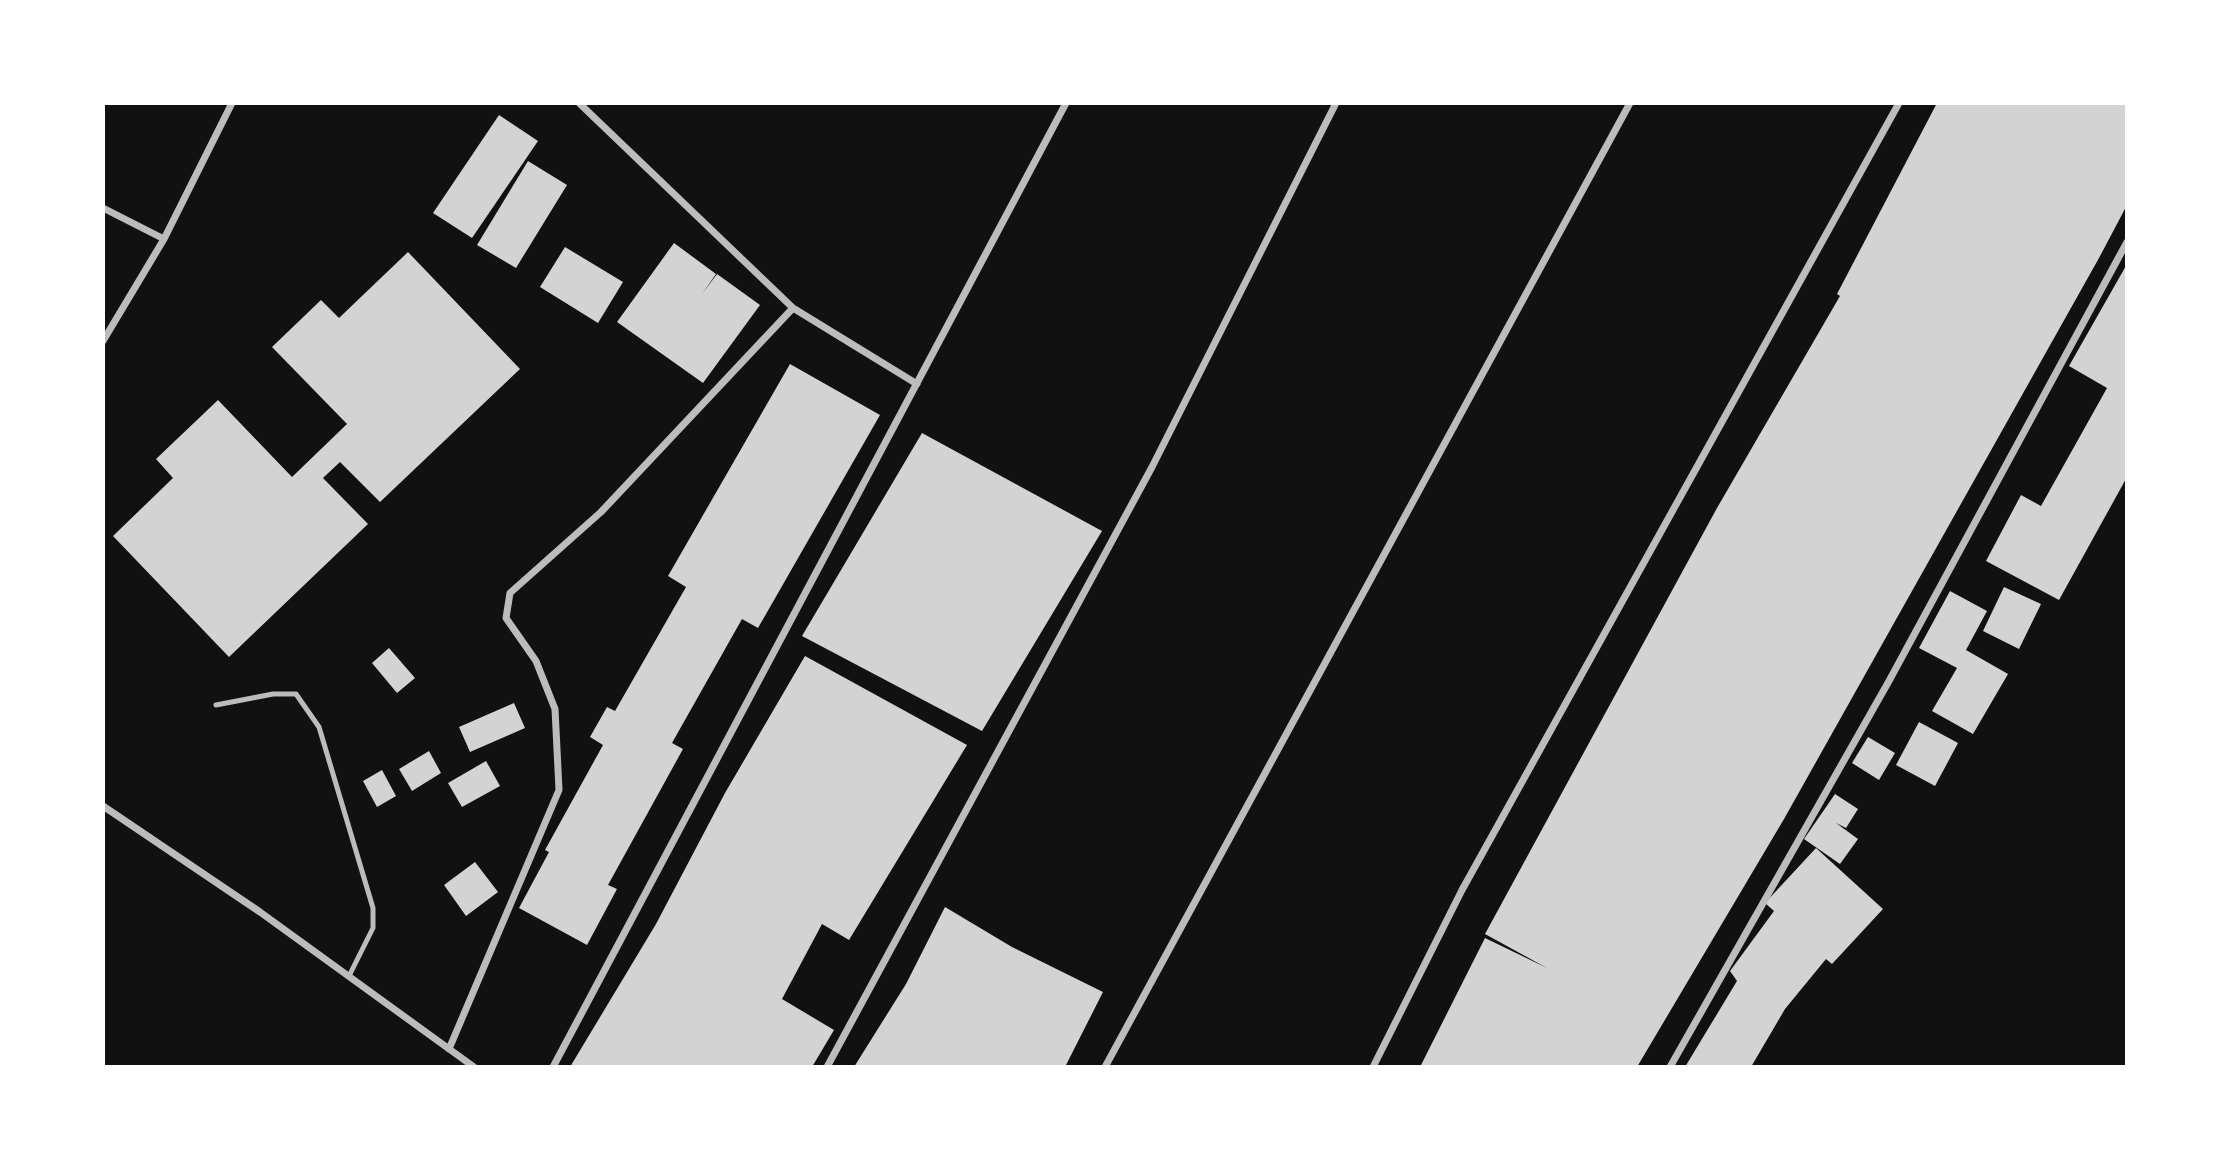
<!DOCTYPE html>
<html>
<head>
<meta charset="utf-8">
<style>
  body { margin:0 }
  #map { position:relative; width:2230px; height:1170px; overflow:hidden; background:#111; font-family:Helvetica,sans-serif }
  canvas { display:block }
  .frame { position:absolute; inset:0; border:105px solid #fff; pointer-events:none }
</style>
</head>
<body>
<div id="map">
<canvas width="2230" height="1170"></canvas>
<div class="frame"></div>
</div>
<script>
const context = document.querySelector('canvas').getContext('2d');
context.lineJoin = 'round';
function fillPath(path, color) {
  context.fillStyle = color;
  context.fill(path, 'evenodd');
}
function shape(rows) {
  const path = new Path2D();
  for (const r of rows) {
    path.moveTo(r[0], r[1]);
    for (let i = 2; i < r.length; i += 2) path.lineTo(r[i], r[i + 1]);
  }
  return path;
}
function strokePath(path, color, width, dash) {
  context.strokeStyle = color;
  context.lineWidth = width;
  context.lineCap = dash ? 'butt' : 'round';
  context.setLineDash(dash || []);
  context.stroke(path);
}
fillPath(shape([
  [1937,103,2127,103,2127,205,2099,258,1784,819,1637,1067,1420,1067,1485,938,1547,968,1485,934,1717,508,1840,296,1837,294],
  [499,115,538,141,472,238,433,213],
  [528,161,567,185,516,268,477,245],
  [674,243,716,274,702,294,717,274,760,305,703,383,617,322],
  [565,247,623,282,598,323,540,287],
  [408,252,520,369,380,502,340,462,323,478,368,524,229,657,113,536,173,478,156,459,218,400,292,477,347,424,272,347,321,300,339,318],
  [2127,264,2127,477,2059,600,1986,561,2021,495,2041,506,2107,388,2069,366],
  [790,364,880,415,758,628,742,619,672,743,683,749,608,885,617,889,587,945,519,908,549,852,545,850,603,745,590,737,607,707,615,711,686,587,668,576],
  [922,433,1102,531,982,731,802,636],
  [2004,587,2041,604,2019,649,1983,631],
  [1950,591,1987,611,1966,650,2008,674,1973,734,1932,711,1957,668,1919,648],
  [389,648,415,678,397,693,372,663],
  [805,656,967,745,849,940,822,924,782,999,834,1030,812,1067,570,1067,656,924,725,793],
  [514,703,525,728,470,752,459,727],
  [1919,722,1958,743,1935,786,1896,765],
  [1868,737,1895,753,1879,780,1852,763],
  [429,751,441,773,412,791,399,769],
  [486,761,500,786,462,807,448,783],
  [382,770,396,796,377,807,363,781],
  [1835,794,1858,809,1846,828,1836,823,1858,839,1840,864,1804,839],
  [1816,848,1883,909,1832,964,1826,959,1785,1009,1751,1067,1685,1067,1737,981,1730,971,1774,911,1765,903],
  [475,862,498,892,466,916,444,885],
  [945,907,1012,947,1103,992,1065,1067,854,1067,906,984]
]), '#d3d3d3');
strokePath(shape([
  [216,705,273,694,296,694,319,727,373,908,373,928,349,976]
]), '#bcbcbc', 5);
strokePath(shape([
  [103,208,164,239],
  [793,308,917,384],
  [103,341,164,239,232,103],
  [103,806,260,912,474,1067],
  [449,1049,559,790,555,709,536,661,506,618,510,593,601,512,793,308,579,103],
  [553,1067,1066,103],
  [827,1067,1152,467,1336,103],
  [1105,1067,1630,103],
  [1373,1067,1462,890,1899,103],
  [1670,1067,1889,681,2127,242]
]), '#bcbcbc', 7);
</script>
</body>
</html>
